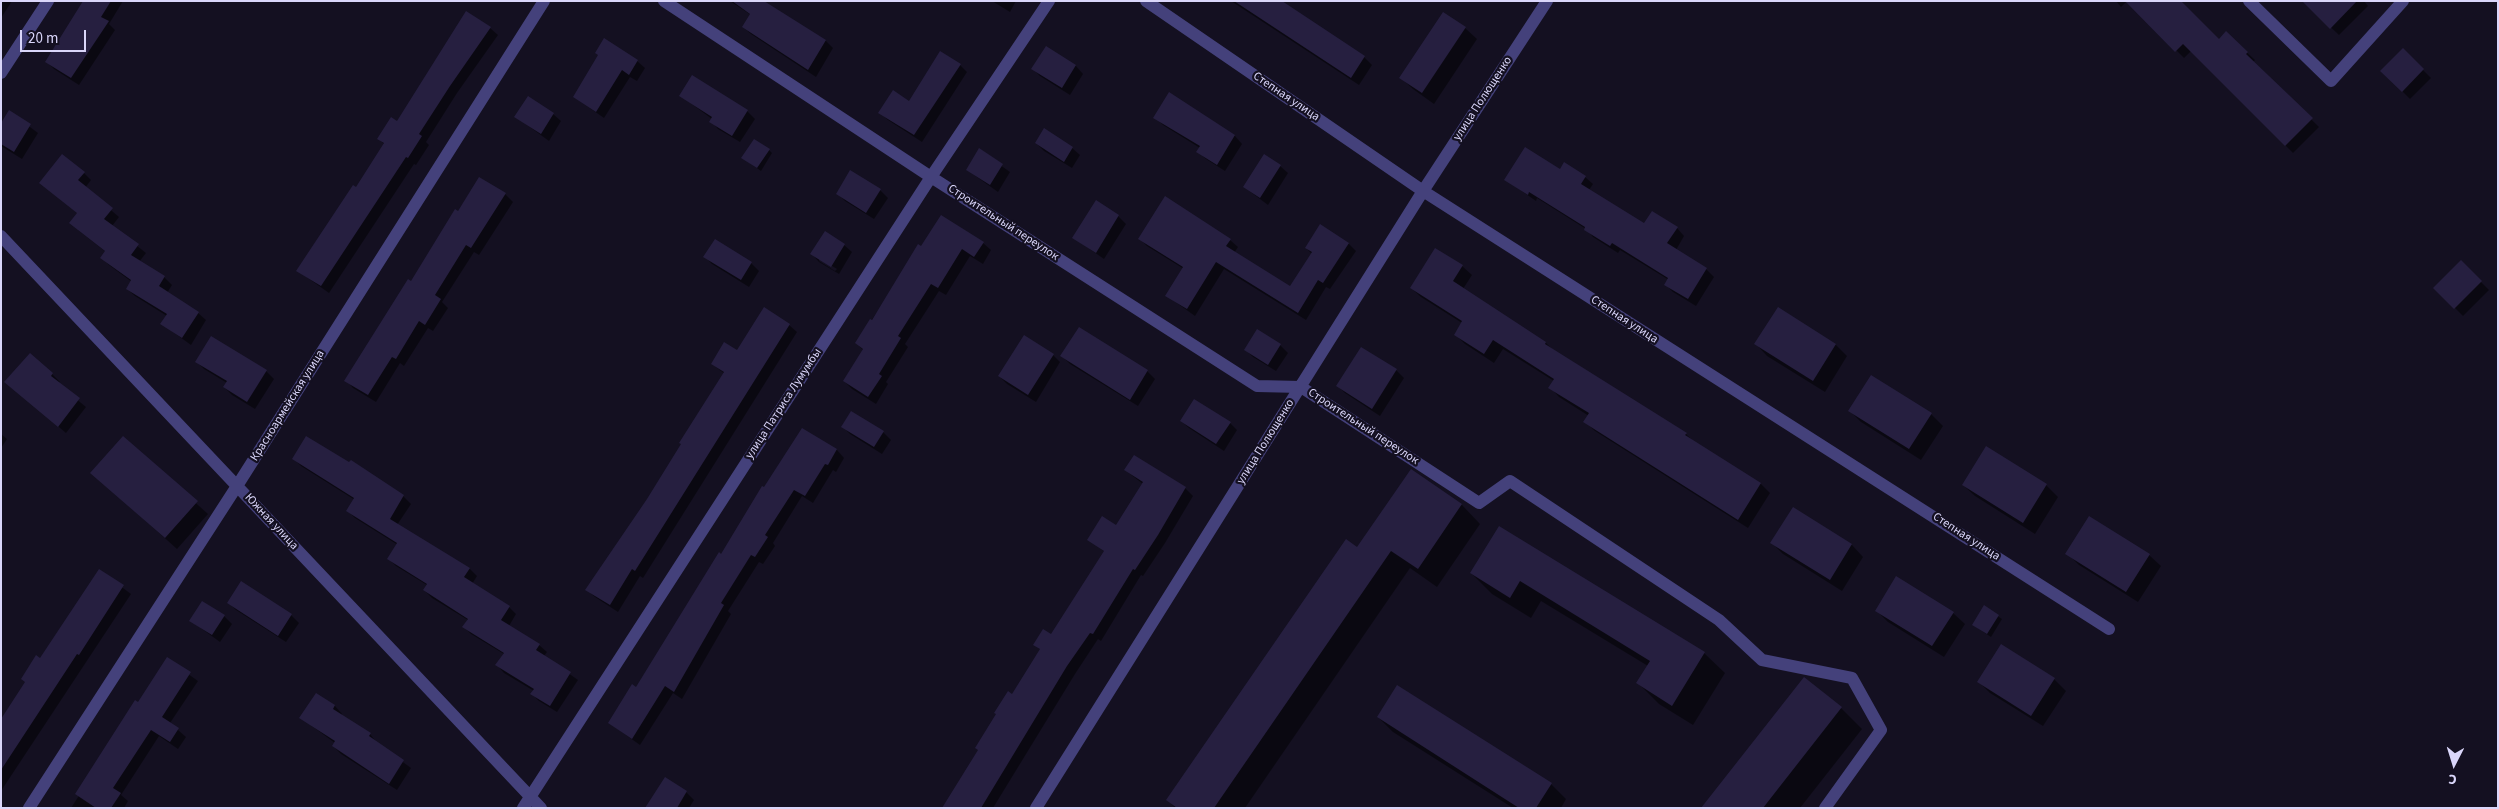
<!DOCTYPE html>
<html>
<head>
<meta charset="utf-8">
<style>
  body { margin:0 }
  #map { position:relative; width:2499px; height:809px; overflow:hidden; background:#141021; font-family:"Source Sans 3",sans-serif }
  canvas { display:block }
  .frame { position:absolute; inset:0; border:2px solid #dad6fa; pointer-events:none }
  .north { position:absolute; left:2429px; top:739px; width:50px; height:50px; -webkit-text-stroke:4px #141021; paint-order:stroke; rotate:185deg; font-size:14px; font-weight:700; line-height:20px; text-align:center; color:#dad6fa }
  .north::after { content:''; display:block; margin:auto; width:18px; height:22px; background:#dad6fa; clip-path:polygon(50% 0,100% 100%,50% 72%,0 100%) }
  .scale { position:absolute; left:20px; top:30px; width:66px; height:22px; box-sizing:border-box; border:2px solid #dad6fa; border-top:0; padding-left:6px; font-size:15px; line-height:18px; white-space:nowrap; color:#dad6fa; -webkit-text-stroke:4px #141021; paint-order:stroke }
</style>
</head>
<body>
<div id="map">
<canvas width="2499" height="809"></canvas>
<div class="frame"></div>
<div class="north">С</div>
<div class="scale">20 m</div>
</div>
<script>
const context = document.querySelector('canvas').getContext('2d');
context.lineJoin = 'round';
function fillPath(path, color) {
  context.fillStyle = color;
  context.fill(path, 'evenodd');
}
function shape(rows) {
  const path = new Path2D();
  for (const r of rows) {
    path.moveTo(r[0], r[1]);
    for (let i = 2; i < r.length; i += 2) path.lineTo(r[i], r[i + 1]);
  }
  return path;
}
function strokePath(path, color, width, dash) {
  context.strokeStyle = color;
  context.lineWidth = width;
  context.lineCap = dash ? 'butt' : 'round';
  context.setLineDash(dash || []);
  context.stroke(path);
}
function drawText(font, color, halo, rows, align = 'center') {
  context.font = font + ' "Source Sans 3",sans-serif';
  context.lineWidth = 4.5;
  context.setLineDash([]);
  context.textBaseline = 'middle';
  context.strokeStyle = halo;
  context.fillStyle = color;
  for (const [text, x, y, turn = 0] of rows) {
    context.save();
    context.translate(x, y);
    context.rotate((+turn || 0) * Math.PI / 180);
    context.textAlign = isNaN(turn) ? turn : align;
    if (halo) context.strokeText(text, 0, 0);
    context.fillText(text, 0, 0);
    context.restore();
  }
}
fillPath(shape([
  [1,1,12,1,1,18],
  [84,1,123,1,109,24,115,30,79,85,54,69,46,61],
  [730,1,761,1,826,41,833,48,816,77,751,34,743,27,751,15],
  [992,1,1016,1,1010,12],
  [1231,1,1279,1,1364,57,1372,65,1359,85],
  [2116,1,2179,1,2219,40,2226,33,2255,60,2253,62,2319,127,2293,153,2191,51,2184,58,2127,1,2121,7],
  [2364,1,2368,6,2339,35,2304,2],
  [466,13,490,28,498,35,457,93,426,142,429,145,416,165,414,164,329,293,298,271,356,189,385,145,379,139,398,123],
  [1465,28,1477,39,1434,104,1413,89,1401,78],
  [1046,47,1076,66,1083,74,1070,95,1040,76,1033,69],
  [2403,50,2431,78,2410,99,2382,71],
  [637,61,645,68,637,81,630,77,604,118,574,97],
  [960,65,967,72,922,142,888,120,880,113,910,102],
  [1169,94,1235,136,1242,144,1225,171,1206,159,1198,152,1200,148,1163,125,1155,117],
  [681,96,747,111,755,119,740,142,718,129,711,121,712,119],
  [10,112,38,133,22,159,1,146,1,125],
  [553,114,561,121,549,141,516,117],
  [1036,143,1072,148,1080,155,1072,168,1044,151],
  [769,150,772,153,761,171,743,158],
  [979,150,1010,172,998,192,967,170],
  [1280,166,1288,173,1268,205,1244,187],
  [1560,171,1585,177,1593,184,1589,190,1645,225,1677,228,1684,236,1676,250,1706,269,1714,277,1696,306,1673,292,1666,285,1669,280,1620,250,1618,253,1593,237,1586,229,1537,198,1536,201,1506,180],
  [851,172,880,190,888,198,874,219,845,201,837,193],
  [84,173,91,180,85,188,119,217,112,226,146,253,139,262,164,277,172,285,167,293,198,313,206,320,191,345,162,324,167,316,135,296,127,289,132,282,109,265,102,258,106,252,78,230,78,213,41,183],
  [480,178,505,194,513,202,479,255,474,252,442,302,448,308,433,331,428,328,404,366,400,363,376,402,353,388,346,380],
  [1118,216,1126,224,1104,259,1074,238],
  [1140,239,1230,240,1238,247,1234,253,1291,288,1312,254,1306,248,1349,244,1356,251,1330,289,1326,287,1306,320,1224,269,1195,316,1167,296,1184,269,1147,246],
  [715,240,751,263,759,271,749,287,712,264,705,257],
  [983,243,991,250,983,264,970,256,946,295,939,291,905,344,908,347,886,382,888,384,876,404,852,389,844,381,864,351,856,343,921,247],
  [844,245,852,252,839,274,819,262,812,254],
  [819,258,837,269,835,271,819,261],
  [2461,262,2489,290,2463,316,2435,288],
  [1462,266,1472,275,1463,289,1546,343,1555,352,1686,434,1695,443,1761,484,1770,493,1748,528,1595,431,1585,422,1589,416,1559,397,1550,387,1554,381,1503,349,1494,363,1465,344,1455,334,1462,323,1421,297,1411,288],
  [1778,309,1836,345,1847,356,1825,392,1767,356,1756,344],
  [789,325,797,332,643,578,640,576,618,612,595,597,587,590,648,500,725,374,712,364],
  [1079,328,1147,371,1155,379,1138,406,1070,364,1062,356],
  [211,338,266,371,274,379,255,409,232,395,224,387,227,383,204,369,196,361],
  [1280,345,1288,353,1276,371,1253,357,1246,350],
  [1361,348,1396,370,1404,378,1380,416,1345,393,1338,386],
  [30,355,52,374,60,382,58,384,86,407,66,433,14,389],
  [1053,355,1060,362,1036,402,1007,384,999,376],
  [1850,411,1931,414,1943,426,1921,460,1861,422],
  [851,412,883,432,891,440,882,454,850,434,842,426],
  [1181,421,1230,423,1237,430,1224,451,1189,428],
  [803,429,837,450,844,458,836,472,833,470,813,503,802,496,773,543,775,546,763,564,759,562,728,611,731,614,682,699,673,693,640,745,609,723,637,689],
  [1,434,7,439,1,448],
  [123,438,208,514,177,549,92,473],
  [1986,448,2046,485,2058,497,2035,534,1975,496,1963,485],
  [1134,457,1185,488,1193,496,1165,543,1143,576,1141,575,1101,641,1098,639,1075,674,993,808,943,808,1041,650,1035,644,1052,636,1105,552,1088,539,1116,527,1143,484,1125,470],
  [293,458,349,464,351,461,403,496,411,504,397,525,470,569,477,576,472,584,509,607,516,614,509,626,539,645,547,652,544,656,578,680,557,712,539,701,532,694,534,691,504,673,497,665,504,654,471,634,464,627,468,620,432,598,424,590,427,585,396,566,389,559,398,545,355,518,348,511,355,500,301,466],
  [1411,471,1462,505,1480,524,1437,587,1410,568,1245,808,1175,808,1168,800,1358,548],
  [1793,508,1852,545,1863,557,1842,591,1783,554,1772,543],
  [1499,528,1704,653,1725,673,1693,725,1659,704,1638,683,1648,666,1541,601,1531,618,1492,594,1471,573],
  [2067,553,2149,555,2161,566,2138,602,2079,565],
  [99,570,131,594,1,791,1,721],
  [229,603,291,615,299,623,286,642,236,610],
  [1984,607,2002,619,1991,637,1973,625],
  [1876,610,1953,613,1965,624,1944,657,1888,622],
  [224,616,232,624,220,642,191,621],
  [2001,646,2054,679,2066,691,2043,726,1990,693,1979,682],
  [167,659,198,681,170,723,186,737,178,749,159,736,121,795,128,801,124,808,71,808],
  [1804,679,1841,708,1862,729,1800,808,1703,808],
  [316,694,335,706,342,714,341,716,370,734,377,743,411,768,397,790,341,754,333,746,335,743,301,718],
  [1378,717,1551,784,1566,799,1561,808,1513,808,1393,732],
  [686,792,694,800,689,808,647,808]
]), '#0007');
fillPath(shape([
  [83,1,111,1,101,17,109,21,71,78,45,62],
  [732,1,764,1,826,40,808,70,742,27,750,14],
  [1234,1,1282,1,1365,56,1351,78],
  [2125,1,2181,1,2219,39,2226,31,2248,52,2246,54,2313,118,2285,146,2183,44,2175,52],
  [2302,1,2357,1,2330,29],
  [466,11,491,27,450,86,419,134,422,136,408,158,406,157,321,286,296,271,353,185,356,187,384,143,377,139,391,117,397,121],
  [1443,12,1466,27,1422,93,1399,78],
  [604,38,638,60,629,75,622,70,596,112,573,97,598,55,595,53],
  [1046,46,1076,65,1062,88,1031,69],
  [2403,48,2424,69,2402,92,2380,71],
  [940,51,961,64,914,135,878,113,893,90,909,101],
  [692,75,748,110,732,136,709,122,712,117,679,96],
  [1169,92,1235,135,1217,165,1196,152,1200,146,1153,118],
  [528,96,554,113,541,134,514,117],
  [9,110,31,124,14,152,1,144,1,123],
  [1044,128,1073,147,1064,162,1035,143],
  [754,139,770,149,757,168,741,158],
  [1525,147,1560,169,1564,162,1586,176,1581,184,1644,223,1652,211,1678,227,1667,243,1707,268,1688,299,1664,285,1668,278,1612,243,1610,246,1584,230,1585,227,1529,192,1528,195,1504,180],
  [979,148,1003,164,990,185,966,170],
  [62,154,85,172,78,180,113,208,104,219,139,244,131,255,165,276,159,286,199,312,182,338,160,324,167,314,126,289,131,280,100,258,105,251,69,223,77,213,39,183],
  [1264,154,1281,165,1260,198,1243,187],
  [850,170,881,189,866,213,836,194],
  [479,177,506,193,471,248,466,245,435,295,441,299,425,325,419,321,396,359,392,357,368,395,344,381,408,279,411,281,455,209,458,211],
  [1165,196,1231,239,1226,246,1290,286,1312,252,1305,248,1320,224,1349,243,1323,283,1318,280,1298,313,1216,262,1187,309,1165,296,1183,267,1138,239],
  [1096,200,1119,215,1096,253,1072,238],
  [941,215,984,242,974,257,962,249,938,288,931,284,898,336,901,338,879,374,882,376,868,397,843,381,863,349,855,343,870,319,872,320,918,244,921,246],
  [825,231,845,244,831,267,810,254],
  [715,239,752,262,741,280,703,257],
  [1435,248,1463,265,1453,281,1546,342,1545,344,1687,433,1685,435,1761,483,1738,520,1583,422,1589,413,1548,388,1554,379,1493,340,1484,354,1454,335,1462,321,1410,288],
  [2461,260,2482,281,2454,309,2433,288],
  [764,307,790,324,635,571,632,569,610,605,585,590,647,499,681,444,679,443,724,372,711,364,724,342,737,350],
  [1778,307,1836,344,1813,381,1754,344],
  [1079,327,1148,370,1130,400,1060,356],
  [1257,329,1281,344,1268,365,1244,350],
  [1024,335,1054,354,1028,395,998,376],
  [211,336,267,370,247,402,223,387,227,381,195,362],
  [1361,347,1397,369,1372,409,1336,386],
  [30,353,53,373,51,376,80,398,58,427,4,382],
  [1871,375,1932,413,1909,449,1848,411],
  [1194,399,1231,422,1216,444,1180,421],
  [851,411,884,431,874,447,841,427],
  [802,428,837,449,828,465,825,464,805,496,794,490,765,535,768,537,755,557,751,555,721,603,724,605,674,692,665,686,632,739,608,723,632,684,636,687,719,552,721,554,762,486,764,487],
  [123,436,198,501,165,538,90,473],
  [306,436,349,462,351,460,404,495,390,519,470,568,464,577,510,606,501,620,540,644,536,650,571,672,550,706,530,694,534,689,495,665,504,653,462,627,468,619,423,590,427,584,387,559,397,543,346,511,354,498,292,459],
  [1986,446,2047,484,2023,523,1962,485],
  [1134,455,1186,487,1158,535,1135,570,1133,569,1093,634,1090,633,1067,666,981,808,942,808,978,750,975,748,996,714,994,713,1008,691,1012,694,1040,649,1033,645,1043,629,1051,634,1104,551,1087,540,1102,516,1116,525,1143,482,1124,470],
  [1411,469,1462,504,1418,569,1391,551,1214,808,1177,808,1166,800,1346,539,1357,547],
  [1793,507,1852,544,1830,580,1770,543],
  [2089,516,2150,554,2126,592,2065,554],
  [1499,526,1705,652,1672,706,1636,683,1650,661,1520,581,1510,598,1470,573],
  [99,569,124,585,79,655,77,654,1,770,1,719,25,682,21,679,36,655,40,658],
  [1896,576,1954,612,1932,646,1875,611],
  [241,581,292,614,278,636,227,603],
  [202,601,225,615,212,635,189,621],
  [1984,605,1999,615,1987,634,1972,625],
  [2001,644,2055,678,2031,716,1977,682],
  [167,657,191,672,162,717,179,728,170,742,151,730,113,788,121,793,111,808,96,808,75,794,135,700,138,702],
  [1804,677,1842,707,1763,808,1701,808],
  [1397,685,1552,783,1536,808,1519,808,1377,717],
  [316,693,335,705,333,709,371,733,369,736,404,760,389,784,332,746,335,741,299,718],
  [665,777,687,791,677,808,645,808]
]), '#261f40');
strokePath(shape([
  [664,1,931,177,1257,386,1301,387,1479,503,1510,481,1719,620,1762,660,1852,678,1881,730,1825,808],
  [1146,1,1423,191,2109,629],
  [2249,1,2331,81,2403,1],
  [1,73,48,1],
  [1,236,541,808],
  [29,808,237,486,544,1],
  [523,808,931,177,1049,1],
  [1036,808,1423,191,1547,1]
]), '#44417b', 12);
drawText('12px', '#dad6fa', '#141021', [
  ["Степная улица",1286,97,34],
  ["улица Полющенко",1483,99,-57],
  ["Строительный переулок",1003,223,33],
  ["Степная улица",1624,320,33],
  ["улица Патриса Лумумбы",784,404,-57],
  ["Красноармейская улица",288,406,-58],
  ["Строительный переулок",1363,427,33],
  ["улица Полющенко",1266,442,-58],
  ["Южная улица",271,522,47],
  ["Степная улица",1966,537,33]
]);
</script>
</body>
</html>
